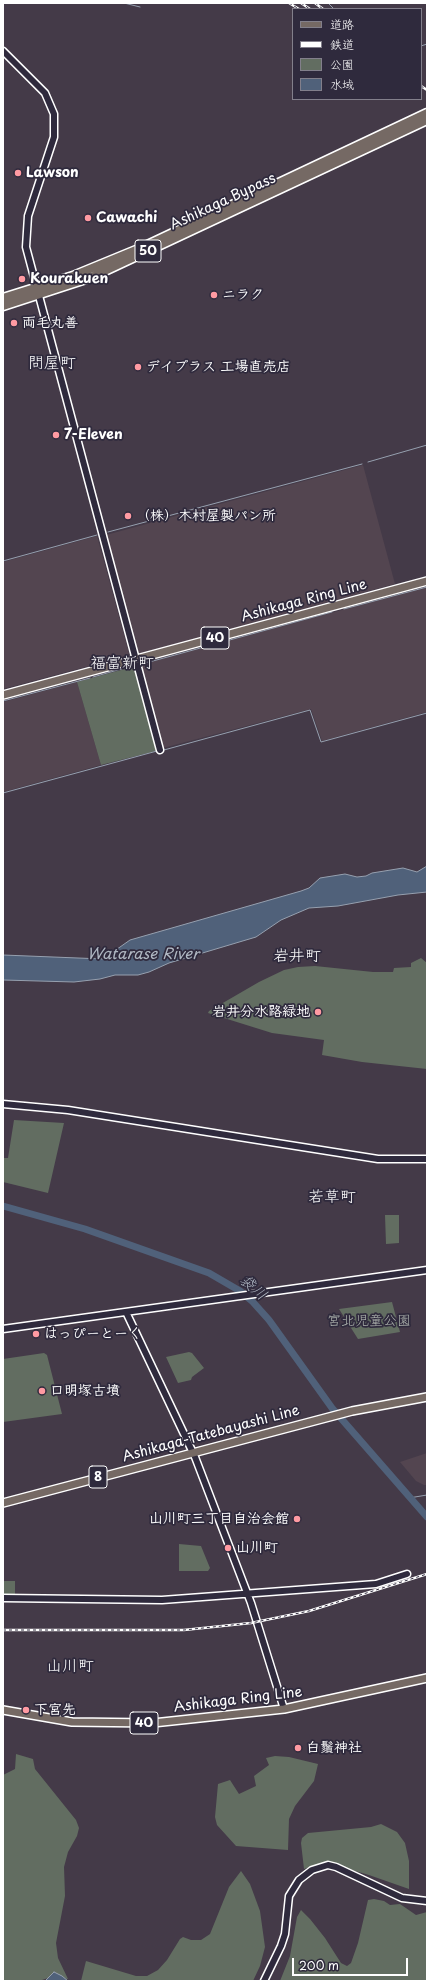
<!DOCTYPE html>
<html>
<head>
<meta charset="utf-8">
<style>
  body { margin:0 }
  #map { position:relative; width:430px; height:1984px; overflow:hidden; background:#443a48; font-family:"Playpen Sans","Klee One",sans-serif }
  canvas { display:block }
  .frame { position:absolute; inset:0; border:4px solid #fff; pointer-events:none }
  .legend { position:absolute; left:292px; top:8px; width:130px; height:92px; box-sizing:border-box; background:#2f2a3d; border:1px solid #827f8b; margin:0; padding:5px 7px; list-style:none; font-size:12px; color:#fff }
  .legend li { display:flex; align-items:center; gap:8px; height:20px }
  .legend b { width:20px; border:1px solid #827f8b }
  .scale { position:absolute; left:292px; top:1958px; width:116px; height:18px; box-sizing:border-box; border:2px solid #fff; border-top:0; padding-left:5px; font-size:12px; line-height:14px; white-space:nowrap; color:#fff; -webkit-text-stroke:3px #2f2a3d; paint-order:stroke }
</style>
</head>
<body>
<div id="map">
<canvas width="430" height="1984"></canvas>
<div class="frame"></div>
<ul class="legend">
<li><b style="height:5px;background:#756964"></b>道路</li>
<li><b style="height:5px;background:#fff"></b>鉄道</li>
<li><b style="height:11px;background:#626d61"></b>公園</li>
<li><b style="height:11px;background:#50617a"></b>水域</li>
</ul>
<div class="scale">200 m</div>
</div>
<script>
const context = document.querySelector('canvas').getContext('2d');
context.lineJoin = 'round';
function fillPath(path, color) {
  context.fillStyle = color;
  context.fill(path, 'evenodd');
}
function shape(rows) {
  const path = new Path2D();
  for (const r of rows) {
    path.moveTo(r[0], r[1]);
    for (let i = 2; i < r.length; i += 2) path.lineTo(r[i], r[i + 1]);
  }
  return path;
}
function strokePath(path, color, width, dash) {
  context.strokeStyle = color;
  context.lineWidth = width;
  context.lineCap = dash ? 'butt' : 'round';
  context.setLineDash(dash || []);
  context.stroke(path);
}
function drawText(font, color, halo, rows, align = 'center') {
  context.font = font + ' "Playpen Sans","Klee One",sans-serif';
  context.lineWidth = 3.5;
  context.setLineDash([]);
  context.textBaseline = 'middle';
  context.strokeStyle = halo;
  context.fillStyle = color;
  for (const [text, x, y, turn = 0] of rows) {
    context.save();
    context.translate(x, y);
    context.rotate((+turn || 0) * Math.PI / 180);
    context.textAlign = isNaN(turn) ? turn : align;
    if (halo) context.strokeText(text, 0, 0);
    context.fillText(text, 0, 0);
    context.restore();
  }
}
fillPath(shape([
  [363,465,395,584,138,654,106,535],
  [97,536,129,653,127,656,3,689,3,562],
  [427,587,427,712,322,741,311,709,163,748,141,667,142,664],
  [77,682,101,765,3,792,3,702],
  [427,1453,427,1485,424,1485,416,1481,400,1462]
]), '#534550');
fillPath(shape([
  [132,667,134,668,156,751,101,765,77,682],
  [421,958,427,963,427,1069,362,1062,322,1055,324,1040,272,1033,208,1013,209,1011,259,982,284,970,298,967,315,966,373,972,393,972,394,968,411,967,411,963],
  [14,1120,64,1123,48,1193,3,1182,3,1158,8,1158],
  [385,1215,399,1215,399,1243,386,1244],
  [392,1302,400,1332,358,1339,339,1309],
  [189,1352,192,1353,204,1368,192,1377,191,1380,178,1383,166,1357],
  [44,1353,47,1355,62,1414,3,1422,3,1359],
  [179,1544,201,1546,210,1568,208,1571,179,1571],
  [3,1581,15,1581,15,1595,3,1595],
  [16,1754,33,1759,35,1769,76,1820,79,1828,77,1836,68,1852,64,1867,65,1896,56,1943,58,1958,68,1979,51,1977,39,1981,3,1981,3,1775,15,1769],
  [275,1756,289,1757,318,1764,314,1781,295,1806,289,1819,288,1850,236,1846,217,1825,215,1817,218,1784,230,1780,239,1794,256,1786,254,1776,269,1765,266,1758],
  [381,1824,397,1832,405,1843,409,1861,409,1889,369,1875,331,1864,319,1864,304,1869,301,1843,302,1838,308,1833,371,1827],
  [241,1871,250,1884,260,1911,265,1947,260,1966,253,1981,81,1981,86,1961,136,1976,147,1976,158,1970,167,1960,180,1939,183,1937,191,1940,201,1940,210,1934,229,1887],
  [374,1899,384,1901,390,1905,400,1904,416,1915,427,1912,427,1981,280,1981,290,1956,297,1917,301,1910,310,1919,325,1938,341,1963,347,1966,351,1963,358,1943,368,1900]
]), '#626d61');
const water = shape([
  [427,866,427,892,398,895,338,906,309,908,281,920,256,937,169,963,149,972,138,975,115,975,100,979,74,982,3,980,3,955,103,959,130,940,301,891,309,888,320,878,345,874,357,877,366,876,372,873,403,868,417,872,427,866],
  [54,1972,62,1976,68,1981,45,1981,54,1972]
]);
fillPath(water, '#50617a');
strokePath(water, '#96a0af', 1);
strokePath(shape([
  [124,3,140,7],
  [328,3,334,9],
  [421,46,427,44],
  [368,462,427,445],
  [108,532,362,464],
  [3,561,97,535],
  [344,609,427,587],
  [142,664,332,612],
  [93,677,132,666],
  [3,701,90,678],
  [164,750,310,710,321,742,427,713],
  [3,793,157,751],
  [409,1498,427,1495]
]), '#96a0af', 1);
strokePath(shape([
  [3,1206,85,1229,209,1273,240,1291,252,1301,269,1320,332,1408,427,1517]
]), '#50617a', 7);
const tertiary = shape([
  [3,51,45,93,54,114,54,137,28,216,26,247,160,750],
  [3,1104,68,1110,378,1159,427,1159],
  [126,1312,195,1457,251,1603,284,1709],
  [3,1329,427,1270],
  [3,1598,162,1600,376,1584,407,1574],
  [264,1981,281,1946,285,1934,289,1896,299,1880,312,1870,328,1865,336,1867,402,1898,427,1901]
]);
const primary = shape([
  [3,695,427,581],
  [3,1503,352,1411,427,1397],
  [3,1710,72,1722,153,1723,284,1709,427,1678]
]);
const trunk = shape([
  [3,298,73,276,141,248,427,113],
  [3,306,92,277,427,120]
]);
strokePath(tertiary, '#fff', 9);
strokePath(primary, '#fff', 10);
strokePath(trunk, '#fff', 11);
strokePath(tertiary, '#2f2a3d', 6);
strokePath(primary, '#756964', 7);
strokePath(trunk, '#756964', 8);
const rail = shape([
  [289,3,299,9],
  [301,3,310,9],
  [315,3,323,9],
  [421,86,427,90],
  [3,1630,184,1630,251,1623,309,1611,427,1574]
]);
strokePath(rail, '#fff', 2.5);
strokePath(rail, '#2f2a3d', 1, [3]);
for (const [x, y, r, color] of [
  [18,173,4,"#ff9aa2"],
  [88,218,4,"#ff9aa2"],
  [22,279,4,"#ff9aa2"],
  [214,295,4,"#ff9aa2"],
  [14,323,4,"#ff9aa2"],
  [138,367,4,"#ff9aa2"],
  [56,435,4,"#ff9aa2"],
  [128,516,4,"#ff9aa2"],
  [318,1012,4,"#ff9aa2"],
  [36,1334,4,"#ff9aa2"],
  [42,1391,4,"#ff9aa2"],
  [297,1519,4,"#ff9aa2"],
  [228,1548,4,"#ff9aa2"],
  [26,1710,4,"#ff9aa2"],
  [298,1748,4,"#ff9aa2"]
]) {
  const dot = new Path2D();
  dot.arc(x, y, r, 0, 2 * Math.PI);
  context.fillStyle = color;
  context.fill(dot);
  strokePath(dot, '#2f2a3d', 1.5);
}
for (const [x, y, w] of [
  [148,251,26],
  [215,638,28],
  [98,1477,18],
  [144,1723,28]
]) {
  const box = new Path2D();
  box.roundRect(x - w / 2, y - 11, w, 22, 3);
  context.fillStyle = '#2f2a3d';
  context.fill(box);
  strokePath(box, '#fff', 1);
}
drawText('bold 13px', '#fff', null, [
  ["50",148,251],
  ["40",215,638],
  ["8",98,1477],
  ["40",144,1723]
]);
drawText('bold 14px', '#fff', '#2f2a3d', [
  ["Lawson",26,173],
  ["Cawachi",96,218],
  ["Kourakuen",30,279],
  ["ニラク",222,295],
  ["両毛丸善",22,323],
  ["デイプラス 工場直売店",146,367],
  ["7-Eleven",64,435],
  ["（株）木村屋製パン所",136,516],
  ["岩井分水路緑地",310,1012,"right"],
  ["はっぴーとーく",44,1334],
  ["口明塚古墳",50,1391],
  ["山川町三丁目自治会館",289,1519,"right"],
  ["山川町",236,1548],
  ["下宮先",34,1710],
  ["白鬚神社",306,1748]
], 'left');
drawText('14px', '#fff', '#2f2a3d', [
  ["Ashikaga Bypass",223,202,-25],
  ["Ashikaga Ring Line",304,601,-15],
  ["Ashikaga-Tatebayashi Line",211,1434,-15],
  ["Ashikaga Ring Line",238,1700,-7]
]);
drawText('14px', '#b0b6b0', '#2f2a3d', [
  ["宮北児童公園",369,1321]
]);
drawText('italic 15px', '#b0b8c3', '#2f2a3d', [
  ["Watarase River",143,955],
  ["袋川",253,1288,41]
]);
drawText('16px', '#fff', '#2f2a3d', [
  ["問屋町",52,364],
  ["福富新町",122,664],
  ["岩井町",297,957],
  ["若草町",332,1198],
  ["山川町",70,1667]
]);
</script>
</body>
</html>
